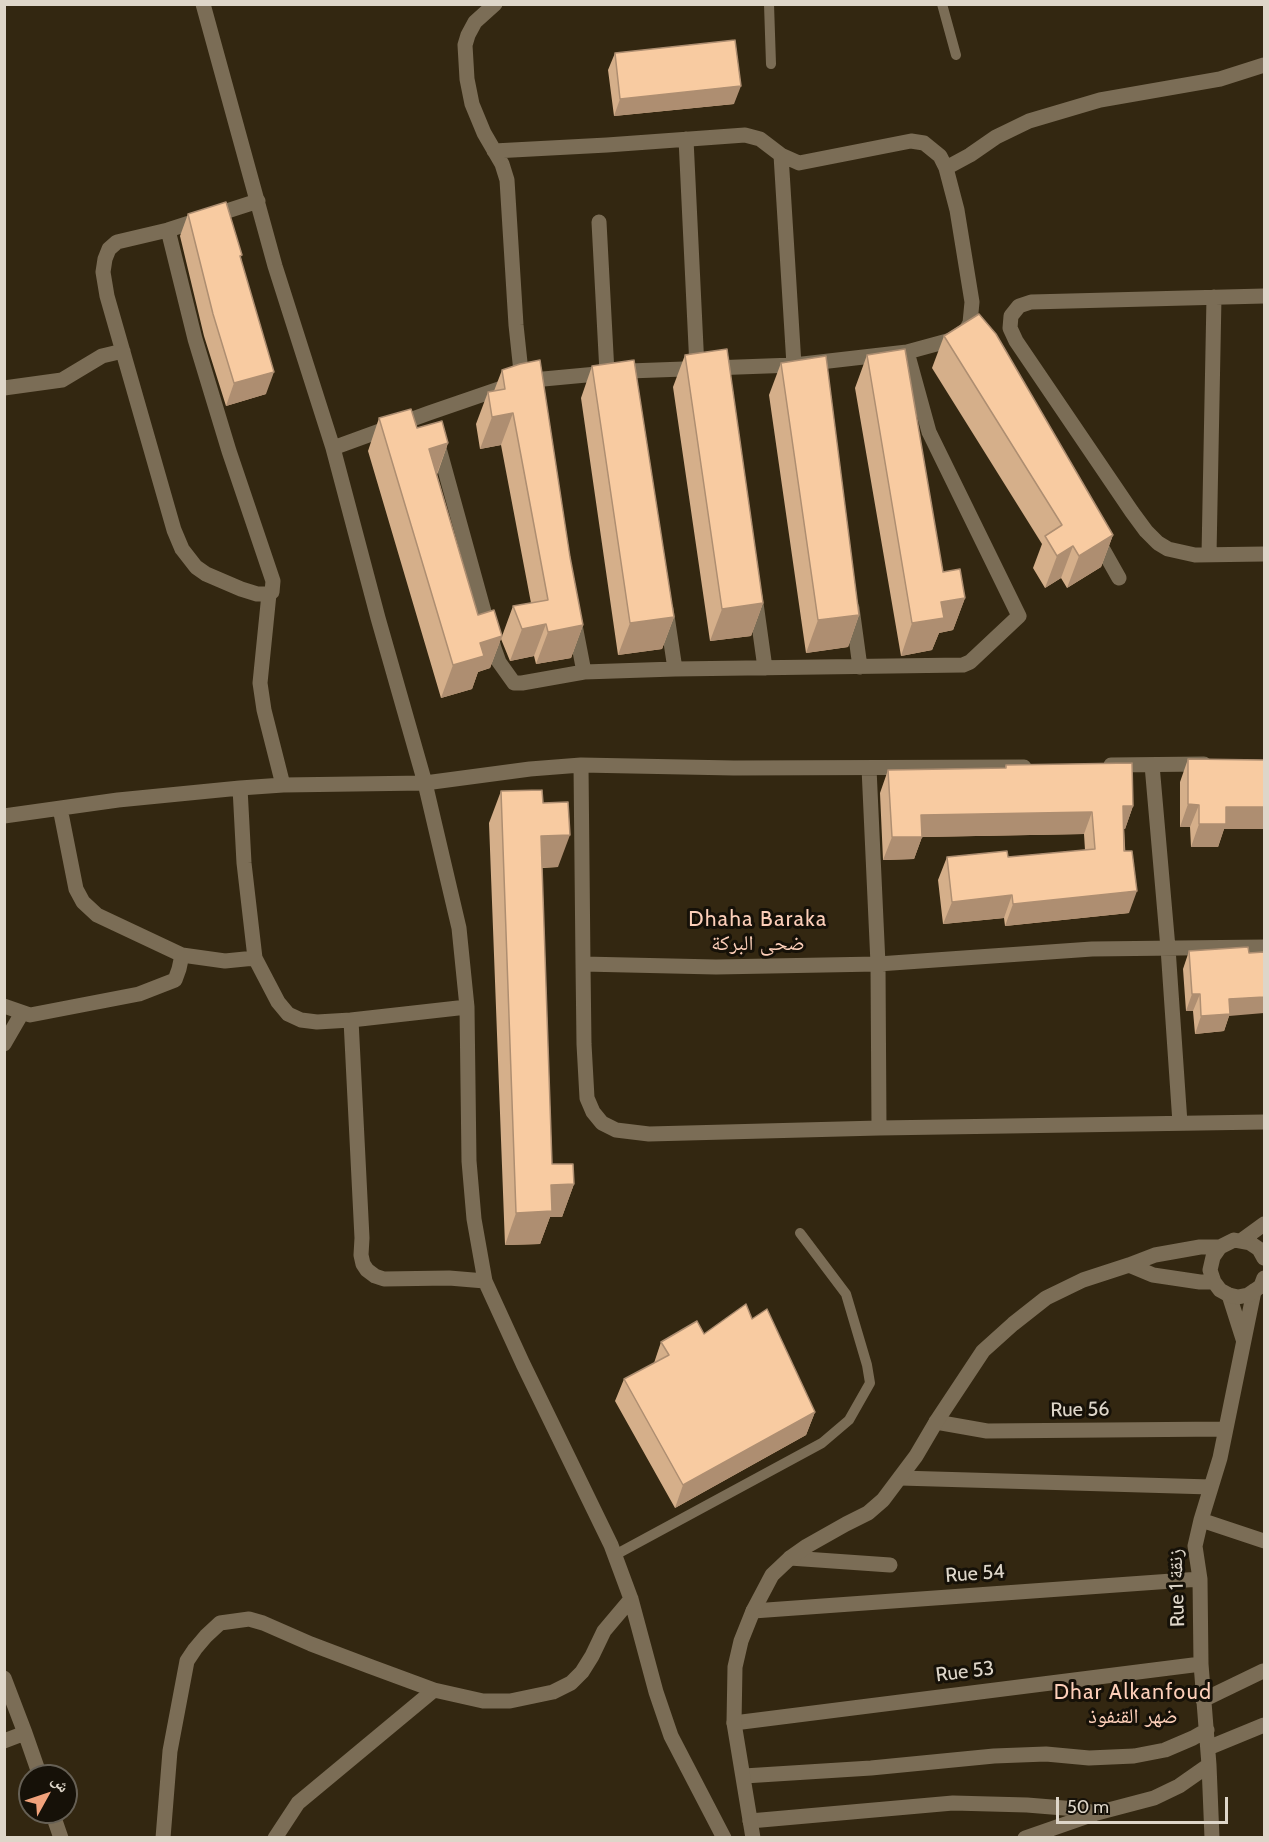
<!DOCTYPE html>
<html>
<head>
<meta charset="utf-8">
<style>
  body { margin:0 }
  #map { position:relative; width:1269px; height:1842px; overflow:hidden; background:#332711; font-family:Cabin,"Noto Naskh Arabic",sans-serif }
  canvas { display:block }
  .frame { position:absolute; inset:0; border:6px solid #ded6c9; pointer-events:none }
  .north { position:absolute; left:18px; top:1764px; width:60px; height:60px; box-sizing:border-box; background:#161108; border:2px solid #666055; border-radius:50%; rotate:50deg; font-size:16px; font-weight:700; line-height:24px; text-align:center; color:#ded6c9 }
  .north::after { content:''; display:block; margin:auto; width:21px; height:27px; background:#f1a27b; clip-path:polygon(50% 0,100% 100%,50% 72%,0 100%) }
  .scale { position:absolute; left:1056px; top:1797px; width:172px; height:27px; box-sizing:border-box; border:3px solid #ded6c9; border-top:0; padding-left:8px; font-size:18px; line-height:21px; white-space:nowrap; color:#ded6c9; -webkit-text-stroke:4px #161108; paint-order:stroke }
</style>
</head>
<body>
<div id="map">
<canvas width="1269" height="1842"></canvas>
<div class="frame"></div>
<div class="north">ش</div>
<div class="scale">50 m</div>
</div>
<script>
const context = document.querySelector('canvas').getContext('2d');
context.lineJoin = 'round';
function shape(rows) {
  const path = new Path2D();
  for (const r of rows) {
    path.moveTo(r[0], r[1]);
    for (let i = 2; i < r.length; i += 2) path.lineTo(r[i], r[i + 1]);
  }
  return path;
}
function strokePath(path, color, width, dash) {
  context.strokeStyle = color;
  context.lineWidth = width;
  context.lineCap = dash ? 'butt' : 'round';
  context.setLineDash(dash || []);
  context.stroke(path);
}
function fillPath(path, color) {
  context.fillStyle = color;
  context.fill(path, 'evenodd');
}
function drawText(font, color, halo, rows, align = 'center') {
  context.font = font + ' Cabin,"Noto Naskh Arabic",sans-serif';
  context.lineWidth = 6;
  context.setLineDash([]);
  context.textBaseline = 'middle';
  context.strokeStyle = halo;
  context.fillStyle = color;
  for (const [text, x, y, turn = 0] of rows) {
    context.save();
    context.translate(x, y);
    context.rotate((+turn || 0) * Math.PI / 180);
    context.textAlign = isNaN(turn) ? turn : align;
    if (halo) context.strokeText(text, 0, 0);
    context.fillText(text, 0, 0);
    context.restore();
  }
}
strokePath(shape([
  [769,4,771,64],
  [942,4,956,55],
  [615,1555,822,1443,849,1420,870,1383,867,1365,846,1294,800,1233]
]), '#7b6d56', 10);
strokePath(shape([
  [203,4,275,266,333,448,378,618,425,783,459,928,467,1007,469,1161,474,1219,485,1281,523,1364,611,1545,631,1599,656,1692,671,1736,724,1838],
  [495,4,475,22,468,35,465,45,467,79,472,104,484,133,502,164,507,180,516,325,522,381],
  [686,139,697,368],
  [781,155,794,365],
  [946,168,970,155,996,137,1029,121,1100,100,1220,79,1264,65],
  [599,222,607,373],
  [168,230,195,339,229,451,273,581,272,592,269,594,257,594,241,589,206,574,196,567,182,549,174,530,107,296,103,272,105,259,109,249,117,242,168,230,258,201],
  [1264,296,1031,302,1019,306,1011,316,1010,328,1016,341,1132,512,1146,531,1158,543,1168,549,1195,555,1264,554],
  [4,388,62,380,102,356,123,351],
  [437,441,494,648,499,662,514,683,522,683,584,672,675,669,963,665,970,662,1019,616,929,432,907,352],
  [333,448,429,413,522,381,629,371,794,365,907,352,951,340,966,330,970,323,972,302,957,210,946,168,940,156,924,143,911,141,799,163,781,155,760,139,745,135,607,145,494,151],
  [1097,539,1119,578],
  [1209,555,1214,297],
  [269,594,260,683,264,710,283,785],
  [755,596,765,668],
  [852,608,860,667],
  [666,609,675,669],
  [574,620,584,672],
  [581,765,583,964,716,967,878,964,1092,949,1264,947],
  [1111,765,1204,764],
  [1152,765,1168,948,1180,1123],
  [869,768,878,964,879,1128],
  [240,788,244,863,255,958],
  [60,808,76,889,83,902,97,915,182,955,225,961,255,958,278,1002,288,1014,301,1020,317,1022,351,1020,362,1238,361,1255,363,1264,367,1270,375,1276,384,1279,449,1278,485,1281],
  [4,816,118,800,240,788,283,785,425,783,530,769,581,765,734,768,1024,767],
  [583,964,584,1044,587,1098,593,1112,602,1123,616,1130,649,1134,879,1128,1264,1122],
  [4,1006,30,1015,139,994,175,980,179,969,182,955],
  [351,1020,467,1007],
  [4,1044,22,1013],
  [1229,1295,1243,1339],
  [936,1422,987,1431,1225,1429],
  [900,1478,1211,1487],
  [1201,1520,1264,1541],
  [790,1558,890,1565],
  [753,1611,1200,1579],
  [4,1678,25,1733],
  [1203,1700,1263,1671],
  [734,1723,1201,1664],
  [4,1741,25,1733,40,1776],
  [1208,1748,1264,1725],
  [744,1776,871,1768,994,1756,1046,1754,1089,1758,1134,1756,1165,1750,1193,1738,1207,1730],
  [52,1812,61,1838],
  [750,1821,953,1803,1027,1805,1076,1809,1097,1813],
  [163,1838,170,1751,187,1661,195,1649,206,1636,220,1623,249,1619,263,1623,311,1644,369,1666,434,1690,483,1701,510,1701,553,1692,571,1683,582,1672,592,1656,604,1631,631,1599],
  [275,1838,298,1803,434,1690],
  [1025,1838,1097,1813,1154,1798,1179,1786,1209,1765],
  [1212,1838,1209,1765,1201,1664,1200,1579,1195,1546,1201,1520,1220,1458,1254,1291]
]), '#7b6d56', 15);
strokePath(shape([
  [1242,1240,1264,1224],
  [1264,1258,1259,1249,1250,1243,1234,1240,1220,1247,1213,1257,1210,1270,1214,1282,1220,1290,1229,1295,1238,1297,1248,1295,1254,1291,1261,1286,1264,1278],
  [1129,1265,1153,1275,1200,1282,1214,1282],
  [753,1838,734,1723,735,1667,741,1641,753,1611,772,1575,790,1558,807,1546,846,1524,868,1513,883,1500,916,1456,936,1422,983,1351,1013,1324,1046,1298,1083,1280,1129,1265,1155,1255,1200,1247,1220,1247]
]), '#7b6d56', 15);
fillPath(shape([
  [615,53,734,104,614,116,608,70],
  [188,214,241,258,266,394,226,406,204,336,180,236],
  [944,336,1113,535,1101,567,1067,588,1061,578,1045,588,1033,568,1042,544,932,368],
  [685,355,763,603,751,636,710,641,673,387],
  [867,355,943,572,965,598,953,630,939,633,932,650,901,656,855,388],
  [781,363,859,615,848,647,806,653,769,395],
  [592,366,674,617,662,649,618,655,581,398],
  [502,370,570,557,583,625,571,658,536,664,534,656,510,661,501,639,513,606,531,603,501,445,480,449,476,424,488,392,494,391],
  [379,418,448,443,437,475,478,615,502,636,490,668,478,672,472,689,441,698,368,451],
  [1188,759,1264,760,1264,829,1224,829,1218,847,1191,847,1190,827,1180,827,1180,782],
  [1006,765,1133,806,1125,829,1124,829,1129,913,1005,926,1004,918,943,924,938,880,947,857,1008,857,1085,850,1084,834,922,837,914,859,883,860,880,793,888,770,1005,768],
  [501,791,543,803,558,867,542,868,552,1164,574,1184,562,1217,550,1217,540,1244,505,1245,489,823],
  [1189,951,1229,1016,1224,1031,1195,1034,1193,1011,1186,1011,1183,969],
  [752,1319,815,1412,806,1435,675,1508,615,1401,624,1379,654,1363,661,1342,704,1334]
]), '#d5af8a');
fillPath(shape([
  [741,86,734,104,614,116,620,99],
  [274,372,266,394,226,406,234,383],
  [513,413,501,445,480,449,492,417],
  [448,443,436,476,429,449],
  [1113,535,1101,567,1067,588,1079,556],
  [1073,546,1061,578,1045,588,1057,556],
  [965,598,953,630,939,633,932,650,901,656,912,623,941,602],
  [763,603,751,636,710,641,722,609],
  [859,615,848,647,806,653,818,620],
  [674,617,662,649,618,655,630,623],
  [546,624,534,656,510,661,522,629],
  [583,625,571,658,536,664,548,632],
  [502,636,490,668,478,672,472,689,441,698,453,665,480,643],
  [1188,804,1199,805,1190,827,1180,827],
  [1123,806,1133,806,1125,829,1115,829],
  [1226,807,1264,807,1264,829,1224,829,1218,847,1191,847,1199,824],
  [1092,812,1084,834,922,837,914,859,883,860,892,837,921,815],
  [570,835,558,867,529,868,541,836],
  [1137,891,1129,913,1005,926,1013,904],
  [1012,895,1004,918,943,924,952,902],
  [1192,994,1200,994,1193,1011,1186,1011],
  [1264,997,1264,1013,1229,1016,1224,1031,1195,1034,1201,1016,1229,999],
  [574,1184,562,1217,550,1217,540,1244,505,1245,516,1213,551,1185],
  [815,1412,806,1435,675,1508,683,1485]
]), '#ae8e71');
const building = shape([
  [735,40,741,86,620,99,615,53,735,40],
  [226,202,242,255,240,256,274,372,234,383,213,314,188,214,226,202],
  [979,314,996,334,1113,535,1079,556,1073,546,1057,556,1045,536,1062,525,944,336,979,314],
  [727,349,763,603,722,609,685,355,727,349],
  [905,349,943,572,960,569,965,598,941,602,944,618,912,623,867,355,905,349],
  [826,356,859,615,818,620,781,363,826,356],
  [540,360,570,557,583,625,548,632,546,624,522,629,513,606,548,600,513,413,492,417,488,392,505,389,502,370,520,364,540,360],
  [634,360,674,617,630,623,592,366,634,360],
  [411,409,417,428,442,421,448,443,429,449,478,615,494,610,502,636,480,643,484,656,453,665,379,418,411,409],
  [1188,759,1264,760,1264,807,1226,807,1226,824,1199,824,1199,805,1188,804,1188,759],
  [1132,763,1133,806,1123,806,1124,851,1132,851,1137,891,1013,904,1012,895,952,902,947,857,1007,851,1008,857,1095,849,1092,812,921,815,922,837,892,837,888,770,1006,768,1006,765,1132,763],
  [542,790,543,803,568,802,570,835,541,836,552,1164,573,1164,574,1184,551,1185,552,1211,516,1213,501,791,542,790],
  [1248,947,1249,953,1264,952,1264,997,1229,999,1230,1014,1201,1016,1200,994,1192,994,1189,951,1248,947],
  [746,1304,752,1319,767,1309,815,1412,683,1485,624,1379,669,1355,661,1342,697,1321,704,1334,746,1304]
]);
fillPath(building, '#f8cba1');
strokePath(building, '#ae8e71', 1.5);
drawText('20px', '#ded6c9', '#161108', [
  ["Rue 56",1080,1410,-1],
  ["Rue 54",975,1574,-4],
  ["Rue 1 زنقة",1177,1588,-92],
  ["Rue 53",965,1672,-7]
]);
context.letterSpacing = '1.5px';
drawText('21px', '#fdcfb9', '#161108', [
  ["Dhaha Baraka",758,920],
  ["ضحى البركة",758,944],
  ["Dhar Alkanfoud",1133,1693],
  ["ضهر القنفوذ",1133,1717]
]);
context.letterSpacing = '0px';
</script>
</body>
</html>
